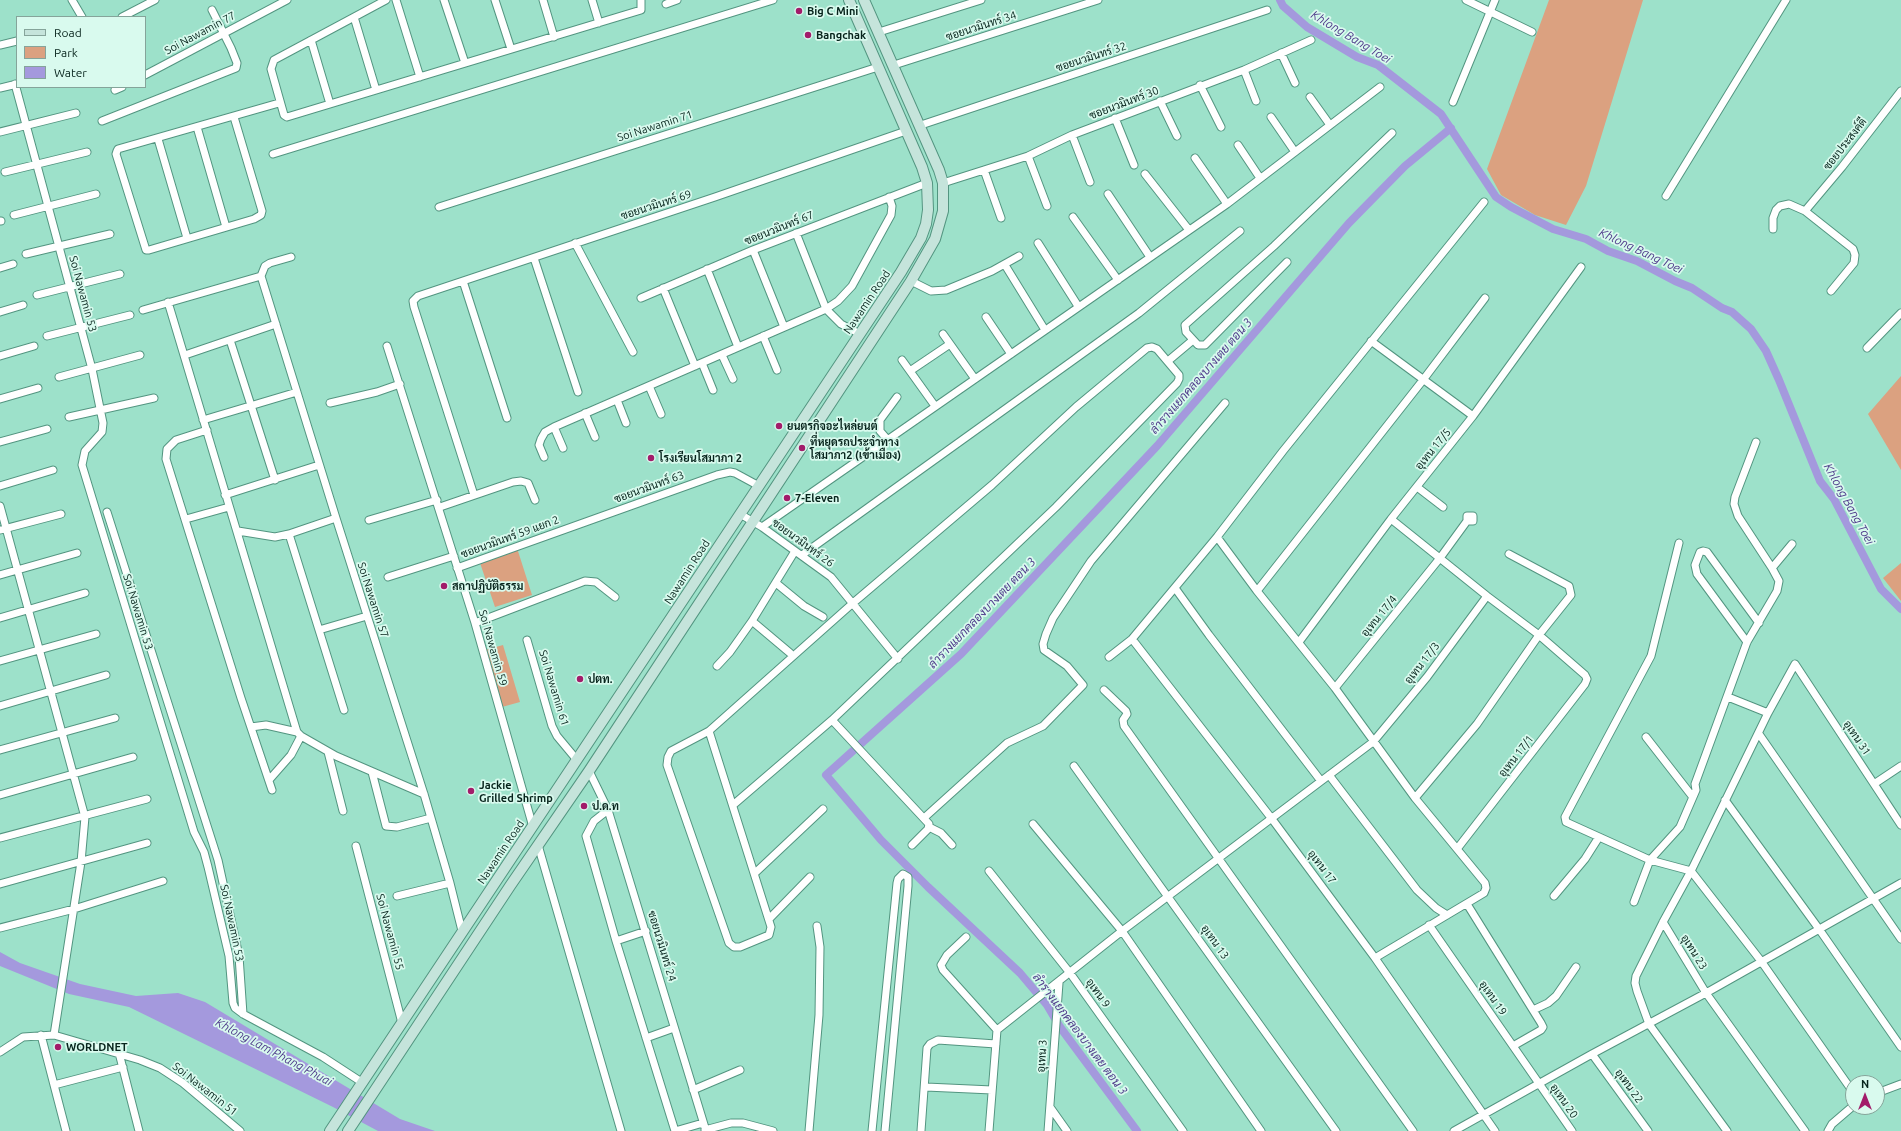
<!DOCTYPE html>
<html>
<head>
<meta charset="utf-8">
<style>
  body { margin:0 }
  #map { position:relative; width:1901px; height:1131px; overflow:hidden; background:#9de1ca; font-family:Ubuntu,sans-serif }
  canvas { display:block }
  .legend { position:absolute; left:16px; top:16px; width:130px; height:72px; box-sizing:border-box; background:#d9faee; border:1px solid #85a49a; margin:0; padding:5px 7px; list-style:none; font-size:12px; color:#07241c }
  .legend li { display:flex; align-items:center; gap:8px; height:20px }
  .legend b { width:20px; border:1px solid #85a49a }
  .north { position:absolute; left:1845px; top:1075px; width:40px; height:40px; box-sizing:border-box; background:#d9faee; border:1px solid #85a49a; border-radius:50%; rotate:0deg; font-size:11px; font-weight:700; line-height:16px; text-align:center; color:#07241c }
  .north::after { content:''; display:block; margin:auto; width:14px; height:18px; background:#a21c6a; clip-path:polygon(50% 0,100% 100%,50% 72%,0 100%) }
</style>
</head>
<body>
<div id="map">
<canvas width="1901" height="1131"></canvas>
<ul class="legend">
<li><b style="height:5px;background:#c5e4db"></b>Road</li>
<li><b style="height:11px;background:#dba180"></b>Park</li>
<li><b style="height:11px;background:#a499dd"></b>Water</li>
</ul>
<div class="north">N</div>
</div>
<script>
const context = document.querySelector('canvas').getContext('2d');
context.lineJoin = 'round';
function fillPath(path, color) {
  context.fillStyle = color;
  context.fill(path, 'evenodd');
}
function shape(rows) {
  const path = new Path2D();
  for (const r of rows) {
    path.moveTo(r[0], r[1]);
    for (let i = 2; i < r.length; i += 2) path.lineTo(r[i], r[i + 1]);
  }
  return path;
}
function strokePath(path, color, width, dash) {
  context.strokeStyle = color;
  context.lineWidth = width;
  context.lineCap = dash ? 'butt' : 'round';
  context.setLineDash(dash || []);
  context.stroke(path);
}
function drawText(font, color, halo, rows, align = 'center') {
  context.font = font + ' Ubuntu,Sarabun,sans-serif';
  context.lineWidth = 3.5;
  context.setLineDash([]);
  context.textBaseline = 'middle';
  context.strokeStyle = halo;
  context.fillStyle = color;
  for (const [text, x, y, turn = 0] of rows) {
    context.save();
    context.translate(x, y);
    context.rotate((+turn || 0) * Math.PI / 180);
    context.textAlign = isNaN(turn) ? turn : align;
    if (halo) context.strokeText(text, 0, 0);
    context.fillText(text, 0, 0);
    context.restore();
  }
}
fillPath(shape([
  [1549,0,1643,0,1586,186,1566,225,1535,215,1501,195,1487,169],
  [1901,376,1901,470,1868,414],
  [517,548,532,595,495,607,479,560],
  [1901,563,1901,601,1883,578],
  [503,645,520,702,502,707,485,650]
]), '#dba180');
fillPath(shape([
  [0,952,20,963,80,984,136,996,178,993,205,1002,400,1119,435,1131,378,1131,333,1107,129,1007,69,994,0,966]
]), '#a499dd');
strokePath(shape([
  [1280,0,1283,6,1307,27,1357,57,1378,65,1441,114,1496,197,1511,207,1553,229,1586,239,1608,251,1637,261,1675,281,1692,288,1722,308,1732,312,1751,329,1766,351,1779,380,1820,481,1834,499,1881,589,1901,609],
  [1137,1131,1060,1027,1047,1005,1020,973,928,887,881,840,826,775,961,654,1157,446,1349,223,1405,166,1451,128]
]), '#a499dd', 8);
const minor = shape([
  [72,0,82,17],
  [386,0,274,60,271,69,284,115,287,117,641,10,641,0],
  [396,0,420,77],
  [444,0,465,63],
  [495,0,511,49],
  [543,0,554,37],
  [592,0,599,23],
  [1466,0,1532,32],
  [666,4,677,0],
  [122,17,155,0],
  [354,17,376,90],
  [879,32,981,0],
  [311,40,330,104],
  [0,45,17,41],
  [1281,53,1295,83],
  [894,65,1098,0],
  [1244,70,1256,101],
  [145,75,287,0],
  [15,84,92,369,103,423,102,432,85,451,82,465,194,832,204,852,208,867,229,956,233,1003,235,1008,243,1014,323,1057,363,1083],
  [1200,85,1221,127],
  [0,88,17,84],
  [115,90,122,87],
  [1310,97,1330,125],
  [1160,101,1177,136],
  [1453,102,1495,0],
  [234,117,262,211,261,215,254,219,149,250,146,250,116,154,117,151,118,149,279,103],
  [1271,117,1295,152],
  [1115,118,1134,165],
  [102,121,236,68,237,63,231,48,212,10],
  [921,125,1267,10],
  [197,127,226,227],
  [0,132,76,113],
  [1072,135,1090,182],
  [158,139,187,238],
  [1238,145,1260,178],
  [273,154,773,0],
  [1028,156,1047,206],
  [1195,158,1227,204],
  [984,170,1001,218],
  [5,172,87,152],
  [1145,174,1189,230],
  [943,183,1028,156,1072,135,1244,70,1311,40],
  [1108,194,1150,257],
  [1666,196,1786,0],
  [439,207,878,67],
  [1805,211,1842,167,1901,91],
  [14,215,96,194],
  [1073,217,1118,280],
  [0,221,1,221],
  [1773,229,1773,218,1776,210,1780,206,1789,204,1805,211,1853,249,1855,255,1854,263,1831,291],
  [796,233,826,309,841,324,860,334],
  [575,243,633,352],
  [1038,243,1078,306],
  [753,250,784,327],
  [26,254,110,234],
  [534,258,578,392],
  [1287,262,1205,345,1198,345,1186,332,1185,325,1274,246,1392,133],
  [1005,265,1045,330],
  [0,268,13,264],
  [707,269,738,347],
  [261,276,336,518,424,794,450,883,462,931],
  [463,281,507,418],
  [911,281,931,291,946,290,992,271,1019,256],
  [663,288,695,366],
  [37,295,120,274],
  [641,298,753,250,927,183],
  [168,302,297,732],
  [143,310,261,276,265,266,270,263,291,257],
  [0,312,23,305],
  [986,317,1011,354],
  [943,334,975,379],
  [47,336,130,315],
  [763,336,777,370],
  [230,340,275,480],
  [1371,341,1473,416],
  [387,346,475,623,533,827],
  [1867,348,1901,313],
  [185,355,276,324],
  [722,355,733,379],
  [0,356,34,346],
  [902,360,935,406],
  [1168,361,1193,340],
  [702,363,713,390],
  [910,371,950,344],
  [59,377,140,355],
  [649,386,661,414],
  [0,399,38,388],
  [617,400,626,423],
  [330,403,377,392,400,384],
  [585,413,595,437],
  [69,417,154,398],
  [203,420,297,392],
  [554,427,563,448],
  [207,430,176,440,167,449,166,459,241,698,272,790],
  [887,439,880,431,880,420,897,397],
  [0,442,47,429],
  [1756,442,1735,497,1734,504,1738,516,1772,568],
  [544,457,539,445,541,439,545,432,554,427,826,309,838,301,852,286,891,215,892,206,889,197],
  [0,486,53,470],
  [1417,487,1443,507],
  [225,495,319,465],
  [474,495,414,307,413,301,418,296,715,197,906,131],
  [0,506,85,817,81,862,54,1035],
  [440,507,513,482,521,481,528,483,535,500],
  [107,512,218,860,239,956,243,1014],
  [740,514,762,527,831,577,898,659],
  [186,519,229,507],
  [1391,519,1487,596,1539,635,1585,675,1587,679,1585,684,1457,849],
  [369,520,437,500],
  [762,527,1227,204,1380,87],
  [0,530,61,514],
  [238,531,275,537,289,534,336,518],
  [289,534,344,710],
  [1217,537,1257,591,1335,688,1415,798,1485,883,1486,888,1484,893,1375,958],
  [1679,543,1651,656,1565,817,1566,822,1650,860,1691,871,1761,961,1853,1092],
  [802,555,1139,313,1240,231],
  [457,568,717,475,730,472,735,473,759,486],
  [0,575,77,553],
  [388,577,454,556],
  [776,583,804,606,823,617],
  [1175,588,1209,635,1321,781],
  [1257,591,1423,380,1485,298],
  [0,618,85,593],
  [752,621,790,653],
  [475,623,585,581,596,582,615,597],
  [319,630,367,616],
  [1132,639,1272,819,1375,958,1495,1131],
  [527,640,552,726,557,736,577,760],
  [1299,642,1391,519,1473,416,1581,267],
  [1747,642,1697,574,1695,565,1700,552,1703,551,1707,552,1759,623],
  [1109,657,1132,639,1217,537,1283,451,1484,202],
  [0,661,96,634],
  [717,666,730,652,752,621,795,551],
  [1335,688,1440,558,1467,521,1467,516,1473,516,1473,521,1467,521],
  [1104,690,1126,711,1127,714,1123,720,1124,726,1413,1131],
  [1728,697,1768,713],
  [0,706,106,675],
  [832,720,929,824,928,829,912,845],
  [251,727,266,725,297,732,301,736,336,756,424,794],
  [709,731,771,927,769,935,740,947,734,947,729,943,667,765,668,757,671,751,709,731,853,603,992,485,1076,407,1147,348,1152,347,1157,349,1179,375,1179,379,1177,383,1056,507,832,720,733,805],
  [1759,734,1901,939],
  [1646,737,1692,796],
  [0,750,115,718],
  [328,752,343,811],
  [1074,766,1336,1131],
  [589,771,608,810,706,1131],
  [372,772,386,826,397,827,431,818],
  [1329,775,1417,890,1436,908,1447,915],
  [269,780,291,755,301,736],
  [1874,784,1901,766],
  [0,795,133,757],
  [1415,798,1477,724,1539,635,1571,595,1569,586,1509,554],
  [1725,800,1819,929,1901,1047],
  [608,810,594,821,586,836,616,941,675,1131,703,1123],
  [924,818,1007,743,1043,726,1083,685,1067,666,1044,650,1043,644,1046,634,1053,618,1091,561,1225,403],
  [1033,824,1122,931,1261,1131],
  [929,827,941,833,952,845],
  [0,838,147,799],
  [538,845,621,1131],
  [356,846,402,1023],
  [989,871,1070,973,1183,1131],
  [755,873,823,809],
  [0,884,147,843],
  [397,896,450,883],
  [1554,896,1585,859,1599,837],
  [1634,902,1650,860,1680,827,1696,790,1695,784,1747,642,1777,591,1779,581,1772,568,1792,544],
  [1467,904,1541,1023,1543,1027,1541,1030,1513,1046],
  [769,919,810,877],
  [1663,922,1706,993,1805,1131],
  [1429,925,1572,1131],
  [0,928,74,909,163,881],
  [966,937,947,955,941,965,943,970,997,1030,989,1131],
  [616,941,646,931],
  [1533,1010,1548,1003,1556,996,1576,967],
  [997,1030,1122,931,1373,742,1427,677,1487,596],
  [41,1035,66,1131],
  [646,1038,674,1028],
  [0,1052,23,1037,54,1035,140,1060,160,1068,183,1083,240,1131],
  [119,1053,139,1131],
  [1592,1054,1648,1131],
  [54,1085,123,1067],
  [926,1087,992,1090],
  [693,1090,740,1070],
  [1877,1093,1901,1084],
  [1050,1107,1067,1131],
  [705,1130,731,1123,743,1123,773,1131],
  [809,1131,819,1015,820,947,817,926],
  [872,1131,897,883,898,879,903,874,908,877,908,886,885,1131],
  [921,1131,927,1048,930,1044,938,1040,996,1044],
  [1048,1131,1059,983],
  [1454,1131,1592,1054,1706,993,1901,883],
  [1727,1131,1649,1024,1637,991,1635,983,1636,976,1663,922,1691,871,1768,713,1795,664,1901,825],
  [1828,1131,1832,1124,1853,1106]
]);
const secondary = shape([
  [330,1131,901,272,921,238,926,224,928,210,927,183,922,167,849,0],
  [348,1131,510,886,589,771,911,281,935,239,943,211,943,183,939,170,864,0]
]);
strokePath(minor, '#539580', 9);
strokePath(secondary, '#539580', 12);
strokePath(minor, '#fff', 7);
strokePath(secondary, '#c5e4db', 10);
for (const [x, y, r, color] of [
  [799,11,4,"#a21c6a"],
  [808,35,4,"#a21c6a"],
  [779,426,4,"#a21c6a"],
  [802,448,4,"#a21c6a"],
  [651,458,4,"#a21c6a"],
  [787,498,4,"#a21c6a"],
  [444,586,4,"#a21c6a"],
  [580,679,4,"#a21c6a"],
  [471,791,4,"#a21c6a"],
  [584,806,4,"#a21c6a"],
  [58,1047,4,"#a21c6a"]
]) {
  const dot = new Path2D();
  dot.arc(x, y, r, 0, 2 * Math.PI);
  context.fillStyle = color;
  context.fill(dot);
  strokePath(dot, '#d9faee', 1.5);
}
drawText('bold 11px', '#07241c', '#d9faee', [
  ["Big C Mini",807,11],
  ["Bangchak",816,35],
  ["ยนตรกิจอะไหล่ยนต์",787,426],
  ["ที่หยุดรถประจำทาง",810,442],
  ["โสมาภา2 (เข้าเมือง)",810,455],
  ["โรงเรียนโสมาภา 2",659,458],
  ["7-Eleven",795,498],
  ["สถาปฏิบัติธรรม",452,586],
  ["ปตท.",588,679],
  ["Jackie",479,785],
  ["Grilled Shrimp",479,798],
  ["ป.ด.ท",592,806],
  ["WORLDNET",66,1047]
], 'left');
drawText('11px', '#07241c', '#d9faee', [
  ["ซอยนวมินทร์ 34",981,26,-18],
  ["Soi Nawamin 77",200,33,-28],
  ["ซอยนวมินทร์ 32",1091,57,-18],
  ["ซอยนวมินทร์ 30",1124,103,-21],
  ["Soi Nawamin 71",655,126,-18],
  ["ซอยประสงค์ดี",1845,144,-52],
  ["ซอยนวมินทร์ 69",656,205,-18],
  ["ซอยนวมินทร์ 67",779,228,-22],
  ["Soi Nawamin 53",83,294,75],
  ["Nawamin Road",867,302,-56],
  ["อุเทน 17/5",1433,449,-51],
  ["ซอยนวมินทร์ 63",649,487,-20],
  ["ซอยนวมินทร์ 59 แยก 2",510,537,-20],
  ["ซอยนวมินทร์ 26",803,543,36],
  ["Nawamin Road",687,572,-57],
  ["Soi Nawamin 57",373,600,72],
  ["Soi Nawamin 53",138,612,73],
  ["อุเทน 17/4",1379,616,-51],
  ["Soi Nawamin 59",493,648,74],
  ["อุเทน 17/3",1422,663,-52],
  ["Soi Nawamin 61",554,688,73],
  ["อุเทน 31",1857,738,56],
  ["อุเทน 17/1",1516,756,-52],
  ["Nawamin Road",501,852,-56],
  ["อุเทน 17",1322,867,53],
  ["Soi Nawamin 53",232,923,78],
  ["Soi Nawamin 55",390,932,75],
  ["อุเทน 13",1215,942,55],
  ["ซอยนวมินทร์ 24",662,946,73],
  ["อุเทน 23",1694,952,58],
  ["อุเทน 9",1098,993,54],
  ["อุเทน 19",1493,998,55],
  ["อุเทน 3",1042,1056,-86],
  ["อุเทน 22",1629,1086,54],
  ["Soi Nawamin 51",205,1089,38],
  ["อุเทน 20",1564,1101,55]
]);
drawText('italic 12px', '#4e3a8a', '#d9faee', [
  ["Khlong Bang Toei",1351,37,31],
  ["Khlong Bang Toei",1641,251,25],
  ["ลำรางแยกคลองบางเตย ตอน 3",1201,376,-49],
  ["Khlong Bang Toei",1849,504,61],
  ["ลำรางแยกคลองบางเตย ตอน 3",982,613,-46],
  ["ลำรางแยกคลองบางเตย ตอน 3",1080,1034,53],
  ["Khlong Lam Phang Phuai",274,1052,28]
]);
</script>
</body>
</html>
